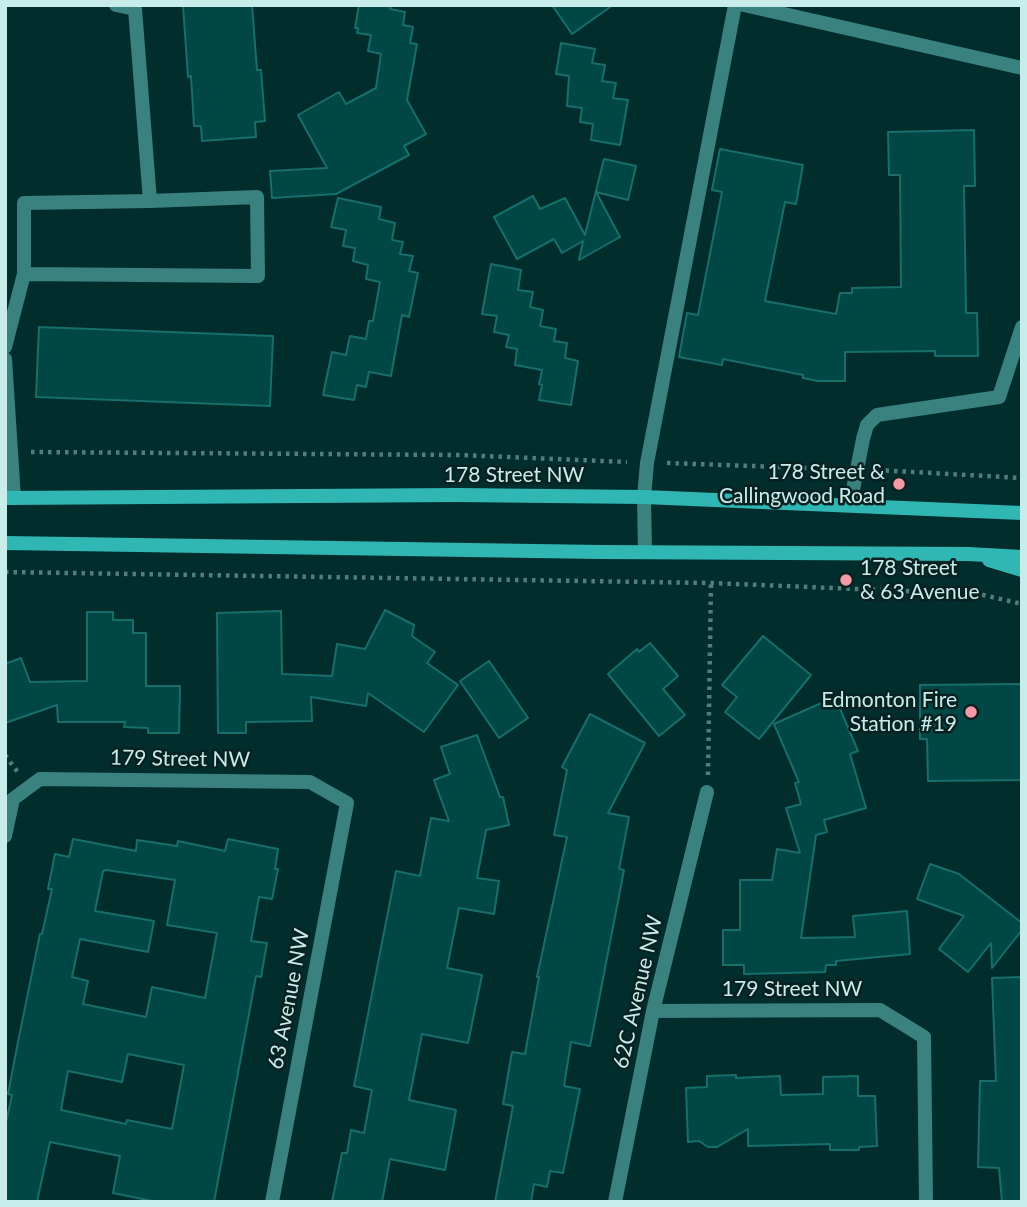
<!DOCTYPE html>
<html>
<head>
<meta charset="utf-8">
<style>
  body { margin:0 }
  #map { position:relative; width:1027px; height:1207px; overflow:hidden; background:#012e2d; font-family:Lato,sans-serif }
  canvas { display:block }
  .frame { position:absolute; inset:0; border:7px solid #c7ecea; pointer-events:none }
</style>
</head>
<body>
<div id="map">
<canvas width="1027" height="1207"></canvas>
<div class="frame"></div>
</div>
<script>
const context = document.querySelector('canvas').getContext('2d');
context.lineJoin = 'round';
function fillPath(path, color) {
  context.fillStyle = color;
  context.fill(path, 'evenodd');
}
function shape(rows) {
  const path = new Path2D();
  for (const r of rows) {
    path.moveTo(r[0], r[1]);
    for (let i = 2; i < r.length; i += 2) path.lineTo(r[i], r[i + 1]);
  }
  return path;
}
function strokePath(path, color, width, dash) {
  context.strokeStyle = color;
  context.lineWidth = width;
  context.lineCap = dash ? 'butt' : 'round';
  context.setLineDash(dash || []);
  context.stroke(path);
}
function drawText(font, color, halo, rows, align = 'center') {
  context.font = font + ' Lato,sans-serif';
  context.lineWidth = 5;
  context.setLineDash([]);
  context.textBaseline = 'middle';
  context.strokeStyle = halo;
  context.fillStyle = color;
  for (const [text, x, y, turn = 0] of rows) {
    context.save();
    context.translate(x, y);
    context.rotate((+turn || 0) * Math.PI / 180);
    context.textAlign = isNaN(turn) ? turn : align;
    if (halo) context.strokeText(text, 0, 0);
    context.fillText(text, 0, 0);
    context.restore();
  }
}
const building = shape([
  [183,5,252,5,257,70,261,70,265,121,255,122,256,137,202,141,201,126,194,126,191,76,188,77,183,5],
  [359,5,391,5,390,9,405,12,403,25,413,27,410,43,417,44,407,100,426,134,404,146,409,155,336,194,272,198,270,171,327,168,298,115,339,92,346,104,376,88,381,54,368,51,371,35,357,33,358,28,355,28,359,5],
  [552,5,613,5,572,34,552,5],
  [561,43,595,49,592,63,605,65,602,81,616,83,613,98,628,100,620,145,591,140,593,124,580,122,582,108,567,106,569,76,556,74,561,43],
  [974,130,975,186,964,186,966,313,977,313,978,356,935,356,935,351,845,352,845,381,818,381,803,378,803,375,723,359,722,365,679,357,687,313,698,315,722,192,712,190,720,149,803,165,796,204,785,202,765,301,836,314,840,293,852,293,852,288,901,287,900,175,889,175,888,132,974,130],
  [604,159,636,166,628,200,596,192,620,237,579,260,583,241,562,253,554,239,517,259,494,217,533,196,540,209,565,198,585,235,604,159],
  [338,198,381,207,379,219,395,223,392,240,403,242,400,254,413,256,409,271,418,273,409,317,402,315,391,376,369,372,366,387,357,385,354,400,323,395,332,352,346,355,350,336,366,339,369,321,373,321,380,282,366,279,368,265,353,261,355,248,343,246,346,230,331,227,338,198],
  [491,264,521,270,518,290,533,292,530,307,543,310,540,326,556,329,554,341,567,343,565,358,578,361,571,405,539,400,542,385,539,384,542,370,515,365,517,349,506,347,509,335,494,332,497,316,482,314,491,264],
  [39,327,273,336,270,406,36,397,39,327],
  [385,610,414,625,412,636,435,652,427,663,458,685,424,732,368,693,366,706,311,697,312,721,246,722,246,733,218,733,217,613,281,611,282,674,332,676,337,644,365,649,385,610],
  [87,612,113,612,113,620,133,620,133,633,146,633,146,686,180,686,179,733,148,733,148,728,124,727,125,722,58,722,57,705,5,723,5,664,21,658,30,682,87,681,87,612],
  [763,636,811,675,759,739,725,712,737,697,722,685,763,636],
  [650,643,678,676,663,689,685,715,659,736,608,674,637,649,639,652,650,643],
  [489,661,528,718,499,738,460,681,489,661],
  [1022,684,1022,780,928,781,927,739,920,739,920,685,1022,684],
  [835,697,858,751,850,754,866,808,824,820,827,832,816,835,801,938,855,937,853,916,907,911,910,954,836,961,836,965,826,965,825,972,744,974,744,965,723,965,723,930,740,930,740,880,772,880,777,849,800,853,786,808,801,804,795,783,799,782,774,724,835,697],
  [590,714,645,743,608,813,629,817,619,869,624,870,590,1046,571,1042,564,1086,580,1089,563,1173,550,1171,547,1187,534,1184,531,1202,495,1202,513,1106,503,1104,512,1052,525,1054,539,977,537,977,567,837,554,835,567,770,562,767,590,714],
  [477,735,500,797,503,797,509,825,486,830,477,878,499,881,494,914,459,908,447,968,482,975,468,1043,422,1034,409,1100,456,1110,445,1170,390,1159,382,1202,332,1202,342,1153,347,1153,351,1130,364,1133,372,1090,354,1086,396,871,420,876,431,818,449,821,434,780,450,774,441,747,477,735],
  [73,839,136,851,137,840,177,846,178,841,225,851,228,839,278,849,275,869,278,869,272,899,259,897,251,941,267,943,261,977,256,976,214,1202,157,1202,113,1193,120,1156,50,1142,37,1202,5,1202,5,1127,12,1095,8,1094,18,1042,40,934,42,934,52,889,48,889,55,854,69,857,73,839],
  [106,870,175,880,167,925,217,933,205,998,152,987,146,1017,83,1004,88,981,72,977,80,939,148,952,154,921,95,911,103,871,106,870],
  [128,1054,184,1065,172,1129,127,1120,126,1124,61,1110,68,1071,122,1082,128,1054],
  [930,864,959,874,1022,923,1022,930,992,968,991,943,968,972,939,949,964,916,917,899,930,864],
  [1022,977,1022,1202,1002,1202,999,1168,978,1167,980,1081,996,1081,992,978,1022,977],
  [736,1075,736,1078,780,1076,781,1095,823,1094,823,1077,858,1076,858,1096,875,1096,877,1146,859,1147,859,1150,830,1150,830,1144,748,1146,748,1129,717,1147,708,1147,699,1141,688,1142,686,1088,707,1087,707,1076,736,1075]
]);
fillPath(building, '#014746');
strokePath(building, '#176e6b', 2);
strokePath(shape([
  [31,452,460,455,627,462],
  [667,463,837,469],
  [877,470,1022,478],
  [5,572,711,583,979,594,1022,604],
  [5,755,19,774],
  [708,775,711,583]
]), '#537c7b', 4.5, [3.5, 5]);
strokePath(shape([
  [744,5,1022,68],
  [24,274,258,276,257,197,150,201],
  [5,347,24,274,24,203,150,201,135,9,116,5],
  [5,359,14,498],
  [850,505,863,439,867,425,877,415,999,397,1022,327],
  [645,552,644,497,647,463,735,5]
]), '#398280', 14);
strokePath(shape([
  [5,836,13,799,40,779,310,782,347,803,272,1202],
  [653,1011,880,1010,924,1037,926,1202],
  [615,1202,653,1011,707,792]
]), '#398280', 14);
strokePath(shape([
  [5,498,457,495,644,497,1022,513],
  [5,543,601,552,968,554,1022,557],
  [989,560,1022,570]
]), '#31b7b3', 14);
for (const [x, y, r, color] of [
  [899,484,7,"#f49aa5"],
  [846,580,7,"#f49aa5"],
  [971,712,7,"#f49aa5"]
]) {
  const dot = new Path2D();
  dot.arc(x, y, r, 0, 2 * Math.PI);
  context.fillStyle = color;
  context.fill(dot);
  strokePath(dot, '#092221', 2.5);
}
drawText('21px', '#c7ecea', '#092221', [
  ["178 Street &",885,472],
  ["Callingwood Road",885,496],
  ["178 Street",860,568,"left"],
  ["& 63 Avenue",860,592,"left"],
  ["Edmonton Fire",957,700],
  ["Station #19",957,724]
], 'right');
drawText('21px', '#c7ecea', '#092221', [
  ["178 Street NW",514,475],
  ["179 Street NW",180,759,1],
  ["179 Street NW",792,989],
  ["62C Avenue NW",638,992,-77],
  ["63 Avenue NW",289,999,-79]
]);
</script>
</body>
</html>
